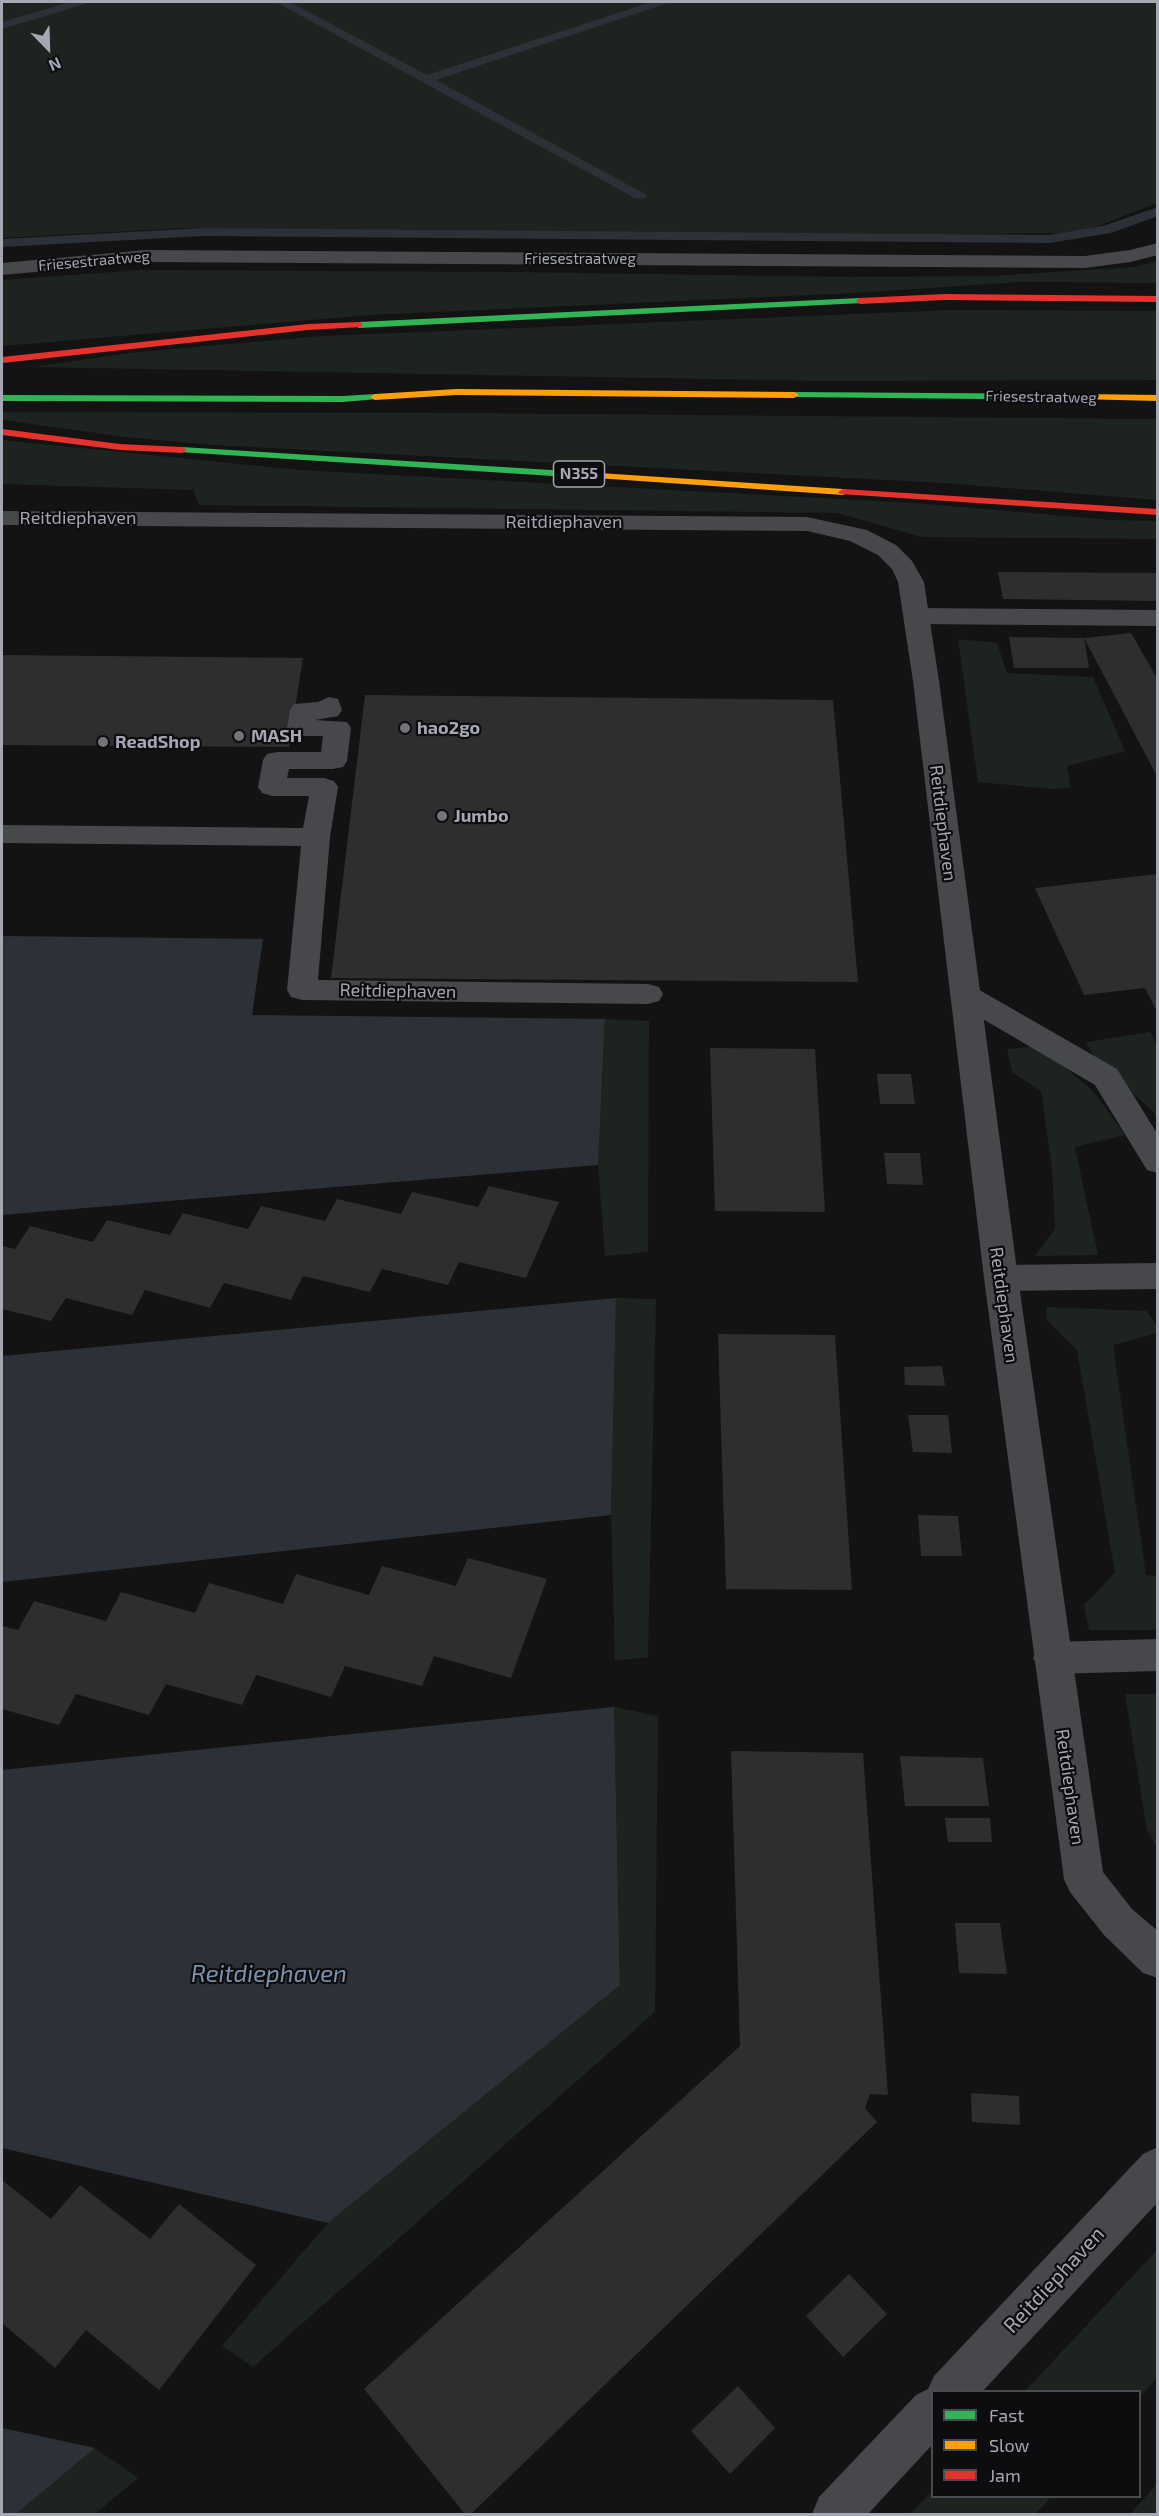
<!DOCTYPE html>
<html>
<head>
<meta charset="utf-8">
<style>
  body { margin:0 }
  #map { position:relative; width:1159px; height:2516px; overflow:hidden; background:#131313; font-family:"Exo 2",sans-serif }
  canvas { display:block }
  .frame { position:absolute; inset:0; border:3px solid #a5a8b3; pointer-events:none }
  .legend { position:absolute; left:931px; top:2390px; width:210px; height:108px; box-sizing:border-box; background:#0d0d0f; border:2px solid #4a4b51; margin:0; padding:8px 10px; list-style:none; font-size:18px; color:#a5a8b3 }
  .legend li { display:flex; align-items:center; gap:12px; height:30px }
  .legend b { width:30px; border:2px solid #4a4b51 }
  .north { position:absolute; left:18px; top:18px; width:60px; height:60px; -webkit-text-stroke:4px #0d0d0f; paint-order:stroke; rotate:157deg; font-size:16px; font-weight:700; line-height:24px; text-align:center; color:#a5a8b3 }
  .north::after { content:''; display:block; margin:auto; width:21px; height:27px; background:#a5a8b3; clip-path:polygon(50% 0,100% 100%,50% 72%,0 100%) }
</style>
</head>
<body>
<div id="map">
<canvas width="1159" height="2516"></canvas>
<div class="frame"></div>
<ul class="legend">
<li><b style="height:8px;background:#30b455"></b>Fast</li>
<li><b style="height:8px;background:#ff9f0a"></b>Slow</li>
<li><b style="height:8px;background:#e5322d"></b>Jam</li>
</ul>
<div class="north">N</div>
</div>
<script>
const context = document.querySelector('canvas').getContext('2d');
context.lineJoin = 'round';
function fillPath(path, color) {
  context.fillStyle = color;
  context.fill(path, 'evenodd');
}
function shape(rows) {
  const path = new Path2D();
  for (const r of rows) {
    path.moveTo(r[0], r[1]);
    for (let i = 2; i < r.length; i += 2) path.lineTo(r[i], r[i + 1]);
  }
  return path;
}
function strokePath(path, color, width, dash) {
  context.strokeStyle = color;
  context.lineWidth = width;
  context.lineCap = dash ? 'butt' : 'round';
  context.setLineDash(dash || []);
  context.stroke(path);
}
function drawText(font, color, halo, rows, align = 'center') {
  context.font = font + ' "Exo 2",sans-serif';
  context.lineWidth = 4.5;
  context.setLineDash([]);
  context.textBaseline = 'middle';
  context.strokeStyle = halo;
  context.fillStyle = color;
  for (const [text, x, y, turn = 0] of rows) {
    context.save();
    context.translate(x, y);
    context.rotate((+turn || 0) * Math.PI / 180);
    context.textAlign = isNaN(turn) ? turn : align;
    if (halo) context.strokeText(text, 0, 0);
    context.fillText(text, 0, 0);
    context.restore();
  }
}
fillPath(shape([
  [2,2,1157,2,1157,203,1081,233,725,236,186,228,2,238],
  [1157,261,1157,283,1021,282,854,293,372,315,2,346,2,280,140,270,515,272,851,277,990,276,1134,267],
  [953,310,1157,311,1157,380,821,381,32,367,137,352,322,336],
  [2,412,463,413,1157,419,1157,500,944,483,212,445,125,437,2,420],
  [2,440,300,470,914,503,1112,520,1157,521,1158,539,922,537,837,513,199,505,193,490,2,484],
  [958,639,997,643,1007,673,1093,677,1125,751,1067,766,1071,788,1052,789,978,782],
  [605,1019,649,1021,648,1252,605,1256,598,1165],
  [1150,1032,1157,1045,1157,1116,1093,1055,1086,1042],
  [1040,1046,1094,1092,1125,1135,1075,1147,1098,1255,1035,1256,1055,1229,1052,1169,1041,1091,1012,1072,1007,1049],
  [616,1298,656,1299,648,1657,615,1661,611,1515],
  [1046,1307,1147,1311,1157,1326,1157,1333,1113,1345,1146,1575,1157,1576,1157,1630,1089,1630,1084,1605,1115,1573,1077,1350,1047,1321],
  [1125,1694,1157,1694,1157,1848,1147,1830],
  [614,1707,658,1716,655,2012,253,2367,222,2346,328,2223,620,1985],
  [1157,2250,1157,2378,1140,2398,1140,2392,1025,2391],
  [95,2448,138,2478,95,2514,16,2514],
  [1156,2485,1157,2514,1130,2514],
  [932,2491,932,2496,1051,2497,1035,2514,910,2514]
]), '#1d231e');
fillPath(shape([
  [2,936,263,939,252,1015,605,1019,598,1165,2,1215],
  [616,1298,611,1515,2,1582,2,1356],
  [614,1707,620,1985,328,2223,2,2148,2,1770],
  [2,2428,95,2448,16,2514,2,2514]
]), '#2b3137');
fillPath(shape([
  [70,2,87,2,85,4,2,29,2,22,70,2],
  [276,2,290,2,427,75,651,2,666,2,665,4,436,80,647,195,645,198,635,198,276,2],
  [1158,207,1158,216,1111,233,1049,243,203,236,2,247,2,239,203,228,1049,235,1103,226,1158,207]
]), '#2b3137');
fillPath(shape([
  [998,572,1158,573,1158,601,1003,599],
  [1131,633,1158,680,1158,778,1084,638],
  [1009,637,1084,638,1089,668,1014,668],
  [2,655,303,658,289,747,2,745],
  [365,695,833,700,858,982,331,978],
  [1158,874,1158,1014,1145,988,1084,995,1035,888],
  [710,1048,815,1049,825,1212,715,1211],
  [877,1074,911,1074,915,1104,880,1104],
  [884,1153,920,1153,923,1185,887,1184],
  [489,1186,559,1202,526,1278,459,1262,448,1285,382,1269,370,1292,303,1276,291,1300,224,1283,210,1308,145,1290,132,1315,66,1298,51,1321,2,1309,2,1246,15,1249,30,1226,93,1242,107,1220,170,1235,183,1213,248,1229,261,1206,325,1221,337,1199,401,1214,412,1192,478,1207],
  [718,1334,835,1335,852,1590,726,1589],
  [942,1366,945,1386,905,1385,904,1367],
  [908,1415,948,1415,952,1453,913,1452],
  [918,1515,958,1516,962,1556,921,1556],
  [468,1558,547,1579,511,1678,434,1656,422,1686,345,1666,331,1697,256,1675,242,1705,166,1684,149,1715,76,1694,59,1725,2,1709,2,1626,18,1630,34,1601,106,1621,121,1592,195,1613,209,1583,283,1604,296,1574,369,1595,382,1566,456,1586],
  [731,1751,863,1753,888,2095,870,2094,865,2108,877,2122,471,2514,465,2514,364,2389,740,2046],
  [900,1756,983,1758,989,1806,905,1806],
  [945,1818,990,1818,992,1842,948,1842],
  [955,1923,1000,1923,1007,1974,959,1973],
  [971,2093,1019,2096,1020,2125,972,2122],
  [2,2180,51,2219,80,2185,150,2239,179,2204,256,2265,159,2390,86,2330,55,2368,2,2323],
  [849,2274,887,2314,843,2357,806,2316],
  [738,2386,775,2428,730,2474,691,2431]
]), '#2e2e2e');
fillPath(shape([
  [916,608,1158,610,1158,626,916,624,907,621,903,616,907,611,916,608],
  [965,985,976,988,1117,1069,1158,1135,1158,1173,1147,1170,1095,1085,954,1002,950,995,954,988,965,985],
  [1158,1263,1158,1289,1001,1291,989,1287,984,1278,989,1269,1001,1265,1158,1263],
  [1158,1639,1158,1671,1052,1674,1039,1669,1033,1658,1039,1647,1052,1642,1158,1639]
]), '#47484c');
fillPath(shape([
  [1158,243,1158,255,1130,262,1085,268,146,262,2,275,2,263,146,250,1085,256,1130,250,1158,243],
  [2,511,807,517,867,530,896,545,912,561,924,582,939,681,1018,1278,1103,1872,1132,1909,1158,1931,1158,1978,1143,1973,1104,1935,1070,1892,1064,1879,984,1278,913,681,898,582,892,569,878,555,850,541,807,531,2,525,2,511],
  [329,697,338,699,342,710,338,716,315,720,347,722,351,728,347,761,343,767,333,769,289,769,287,778,324,778,334,781,338,787,330,837,318,980,648,984,659,987,663,994,659,1001,648,1004,302,1000,291,997,287,990,301,846,2,843,2,825,303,828,309,796,272,796,262,793,258,787,263,760,267,754,277,752,321,752,323,736,300,736,291,734,287,728,290,710,294,704,318,702,329,697],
  [1158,2147,1158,2202,982,2392,932,2392,932,2445,868,2514,812,2514,819,2497,916,2395,928,2389,934,2376,1143,2154,1158,2147]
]), '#47484c');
fillPath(shape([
  [860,298,864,301,863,303,359,328,354,325,359,322,860,298],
  [794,392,1080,394,1085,397,1080,400,791,397,789,395,794,392],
  [375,394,378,395,378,399,343,402,2,401,2,395,343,396,375,394],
  [182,447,599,473,604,476,599,479,179,452,179,448,182,447]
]), '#30b455');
fillPath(shape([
  [456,389,794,392,799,395,794,398,456,395,375,400,370,397,375,394,456,389],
  [1080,394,1158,395,1158,401,1077,399,1075,397,1080,394],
  [599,473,843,489,848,492,843,495,596,478,594,476,599,473]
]), '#ff9f0a');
fillPath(shape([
  [944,294,1158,296,1158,302,944,300,860,304,856,301,860,298,944,294],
  [359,322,362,323,362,327,308,330,2,363,2,357,308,324,359,322],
  [2,429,120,444,182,447,187,450,182,453,120,450,2,435,2,429],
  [843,489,1158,509,1158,515,840,494,838,492,843,489]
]), '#e5322d');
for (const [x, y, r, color] of [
  [405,728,6,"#72747b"],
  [239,736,6,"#72747b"],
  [103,742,6,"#72747b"],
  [442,816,6,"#72747b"]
]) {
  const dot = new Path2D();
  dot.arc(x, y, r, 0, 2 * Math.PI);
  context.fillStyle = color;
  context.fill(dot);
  strokePath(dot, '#0d0d0f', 2);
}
drawText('15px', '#a5a8b3', '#0d0d0f', [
  ["Friesestraatweg",580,259],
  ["Friesestraatweg",94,261,-5],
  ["Friesestraatweg",1041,397,1]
]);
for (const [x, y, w] of [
  [579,474,51]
]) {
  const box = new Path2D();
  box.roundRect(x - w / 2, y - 13, w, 26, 4.5);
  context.fillStyle = '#0d0d0f';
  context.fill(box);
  strokePath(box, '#a5a8b3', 1.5);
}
drawText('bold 16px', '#a5a8b3', null, [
  ["N355",579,474]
]);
drawText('18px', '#a5a8b3', '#0d0d0f', [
  ["Reitdiephaven",78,518],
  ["Reitdiephaven",564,522],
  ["Reitdiephaven",943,823,83],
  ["Reitdiephaven",398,991,1],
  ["Reitdiephaven",1004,1305,82],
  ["Reitdiephaven",1070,1787,82]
]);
drawText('bold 18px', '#a5a8b3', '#0d0d0f', [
  ["hao2go",417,728],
  ["MASH",251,736],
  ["ReadShop",115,742],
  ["Jumbo",454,816]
], 'left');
drawText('21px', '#a5a8b3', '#0d0d0f', [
  ["Reitdiephaven",1054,2280,-47]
]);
drawText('italic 24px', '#7d93ad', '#0d0d0f', [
  ["Reitdiephaven",269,1974]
]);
</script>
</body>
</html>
